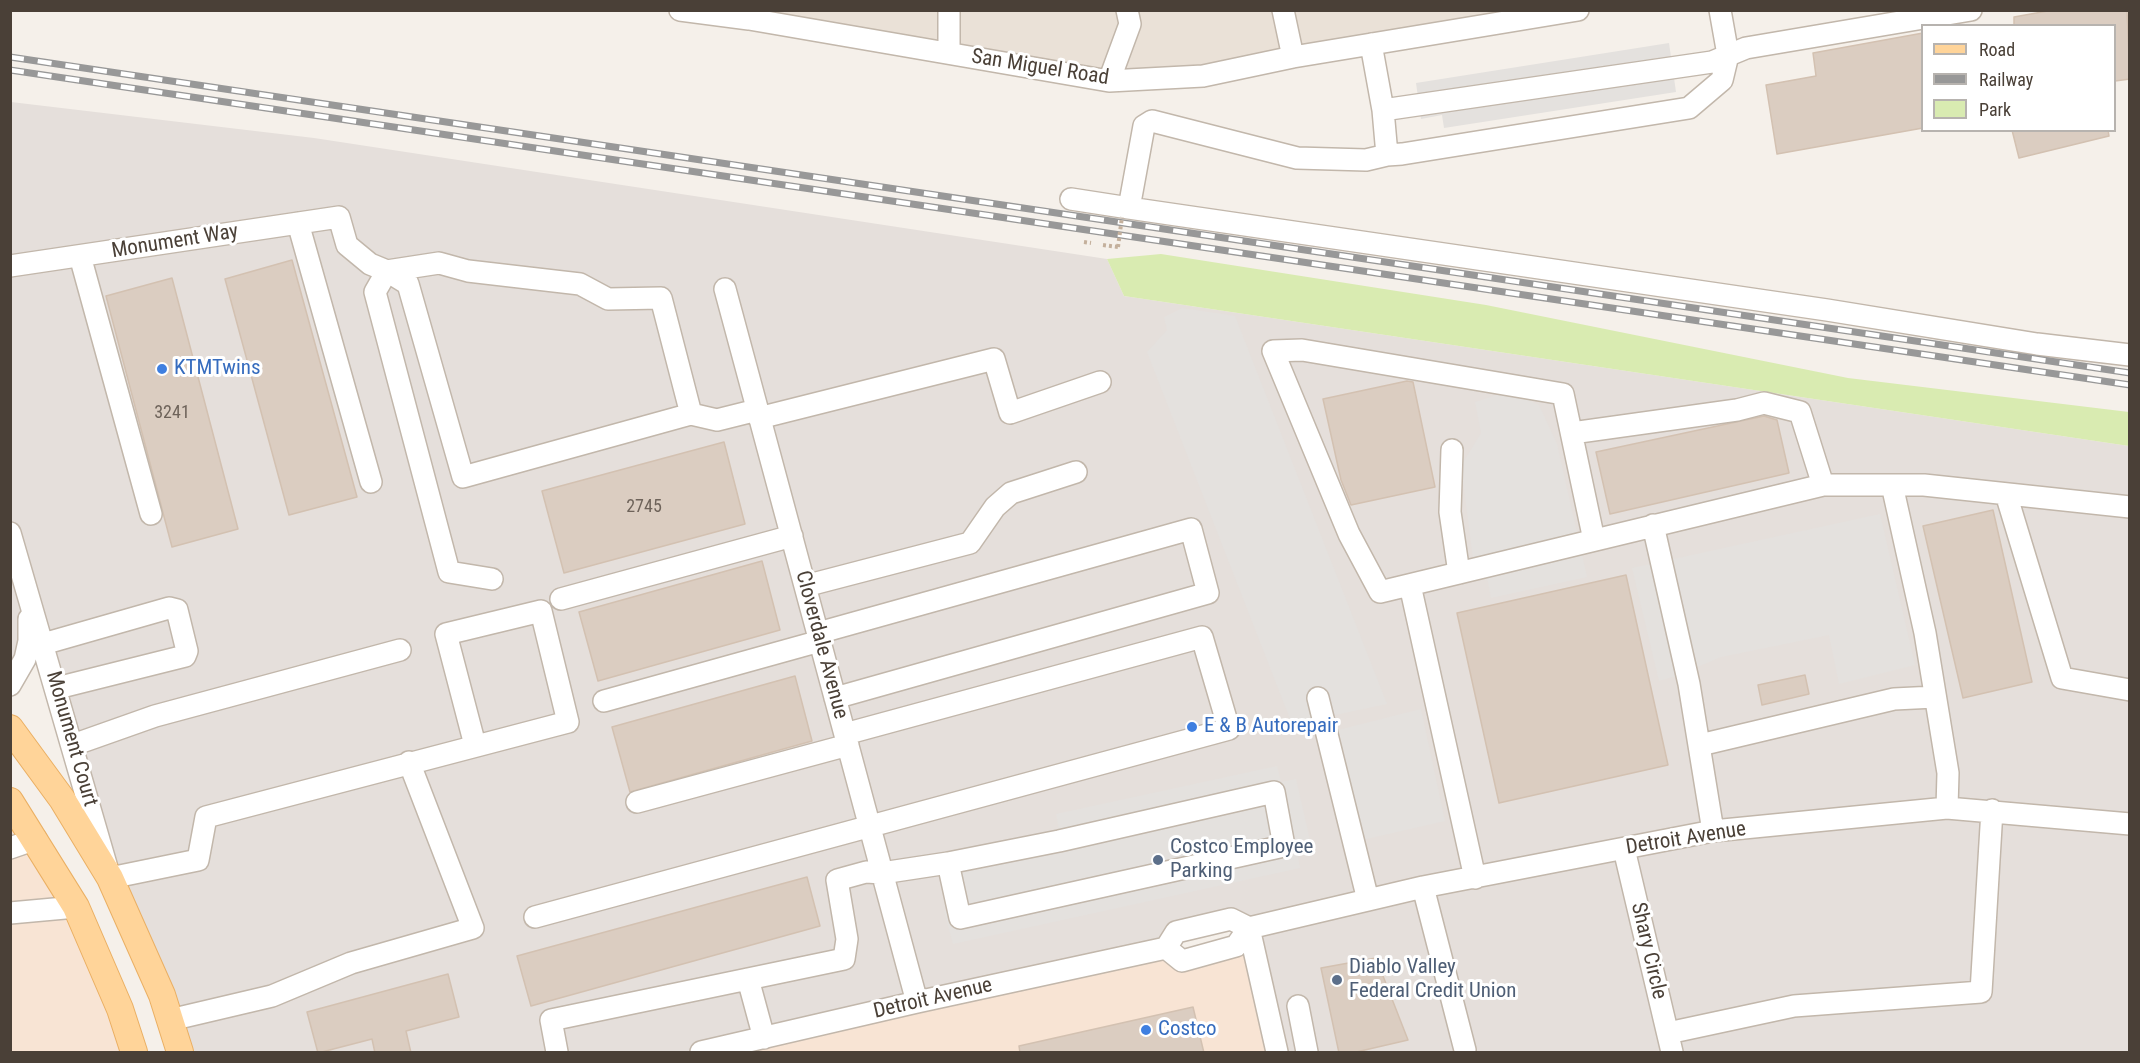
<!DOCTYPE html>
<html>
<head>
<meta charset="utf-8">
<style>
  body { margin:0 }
  #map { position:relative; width:2140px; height:1063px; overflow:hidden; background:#f5f0ea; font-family:"Roboto Condensed",sans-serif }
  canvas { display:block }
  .frame { position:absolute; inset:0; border:12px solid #4a4037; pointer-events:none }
  .legend { position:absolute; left:1921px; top:24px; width:195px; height:108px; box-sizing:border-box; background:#fff; border:2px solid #b7b3af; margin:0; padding:8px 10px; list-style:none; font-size:18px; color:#4a4037 }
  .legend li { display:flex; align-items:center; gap:12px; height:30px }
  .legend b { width:30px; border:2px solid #b7b3af }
</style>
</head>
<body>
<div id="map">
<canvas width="2140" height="1063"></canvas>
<div class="frame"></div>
<ul class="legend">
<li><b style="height:8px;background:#ffd499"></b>Road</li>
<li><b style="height:8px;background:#989898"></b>Railway</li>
<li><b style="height:16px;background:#d9ebb1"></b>Park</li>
</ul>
</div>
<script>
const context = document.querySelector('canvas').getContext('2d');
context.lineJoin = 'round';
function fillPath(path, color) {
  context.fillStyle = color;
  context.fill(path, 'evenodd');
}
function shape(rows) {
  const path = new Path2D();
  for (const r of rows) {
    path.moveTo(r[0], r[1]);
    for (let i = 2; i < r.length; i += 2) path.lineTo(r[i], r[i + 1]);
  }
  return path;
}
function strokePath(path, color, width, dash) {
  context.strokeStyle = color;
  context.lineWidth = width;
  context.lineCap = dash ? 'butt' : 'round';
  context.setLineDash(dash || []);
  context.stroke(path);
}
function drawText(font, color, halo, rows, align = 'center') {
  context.font = font + ' "Roboto Condensed",sans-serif';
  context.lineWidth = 6;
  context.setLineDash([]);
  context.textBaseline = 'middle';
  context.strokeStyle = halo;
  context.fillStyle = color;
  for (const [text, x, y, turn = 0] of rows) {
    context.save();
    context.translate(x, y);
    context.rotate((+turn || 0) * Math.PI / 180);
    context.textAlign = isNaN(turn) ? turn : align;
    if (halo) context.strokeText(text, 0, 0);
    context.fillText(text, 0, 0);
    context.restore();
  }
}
fillPath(shape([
  [680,11,1590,11,1203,76,1109,81]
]), '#eae1d7');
fillPath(shape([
  [10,801,134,1052,11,1052],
  [1249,928,1277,1052,701,1052,1166,948,1182,960]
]), '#f8e4d4');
fillPath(shape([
  [11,102,314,138,1107,259,1124,296,2129,446,2129,1052,1277,1052,1249,928,1231,919,1166,948,701,1052,180,1052,110,878,30,603,11,685]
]), '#e5dfdb');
fillPath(shape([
  [1161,254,1486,305,1848,378,2129,412,2129,446,1124,296,1107,259]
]), '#d9ebb1');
fillPath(shape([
  [1669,43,1676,92,1444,128,1442,115,1421,119,1416,83],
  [1182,308,1235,316,1387,704,1292,724,1147,352,1167,330,1164,317],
  [1509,391,1539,405,1557,444,1587,577,1491,598,1488,582,1473,559,1461,466,1481,433,1475,402],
  [1880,514,1915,665,1839,684,1829,635,1721,657,1676,676,1659,681,1632,568],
  [1421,709,1445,821,1362,840,1338,730],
  [1277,766,1281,782,1296,779,1312,849,1297,853,1300,868,953,944,944,911,969,905,962,873,1063,850,1056,814]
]), '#e4e1de');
const building = shape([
  [2053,10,2127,10,2130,79,2115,81,2115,26,2014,26,2014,17,2053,10],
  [1923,33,1923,128,1777,154,1766,85,1816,76,1813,53,1923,33],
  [2012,130,2108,130,2109,136,2019,158,2012,130],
  [292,260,357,497,289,515,225,279,292,260],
  [172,278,238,529,172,547,106,296,172,278],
  [1407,381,1413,382,1435,487,1351,505,1341,480,1323,399,1407,381],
  [1764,416,1777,420,1789,473,1610,514,1596,452,1764,416],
  [724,442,745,524,564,573,542,491,724,442],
  [1993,510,2032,682,1963,698,1923,526,1993,510],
  [762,561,780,630,598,681,579,612,762,561],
  [1626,575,1668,765,1499,803,1457,613,1626,575],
  [1805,675,1809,694,1762,705,1758,685,1805,675],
  [795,676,812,741,630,792,612,727,795,676],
  [807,877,820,926,531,1006,517,956,807,877],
  [1376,958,1408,1040,1352,1053,1339,1053,1321,968,1376,958],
  [448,974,459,1017,406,1031,411,1053,375,1053,372,1039,318,1053,307,1012,448,974],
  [1193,1007,1204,1053,1020,1053,1019,1046,1193,1007]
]);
fillPath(building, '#dbcdc1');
strokePath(building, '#d3c1b1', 1.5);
const minor = shape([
  [680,10,749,19,1109,81,1203,76,1293,57,1578,10],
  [949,10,949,53],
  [1283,10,1293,57],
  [1371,44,1383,110,1387,155,1402,154,1689,108,1722,80,1728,55,1720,10],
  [1109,81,1130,24,1127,10],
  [1383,110,1712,62,1746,48,1971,10],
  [1387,155,1366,160,1297,158,1152,121,1144,126,1129,208,1827,310,2037,344,2130,355],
  [1071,199,1129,208],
  [298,223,371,482],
  [80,256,151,514],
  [10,266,339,217,347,245,370,264,387,271,408,284,463,477,691,414,661,298,608,299,580,284,468,271,439,263,387,271,375,292,449,572,492,579],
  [725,289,917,1002],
  [691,414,717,420,757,410],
  [759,418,994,359,1010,413,1100,382],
  [1572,433,1737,410,1764,403,1800,412,1823,485],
  [1452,450,1450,512,1459,573],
  [1892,485,1925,633,1948,773,1947,808],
  [2006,494,2062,678,2130,690],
  [1653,525,1689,684,1713,831],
  [10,533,110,878,198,860,206,817,568,722,541,611,446,634,475,745],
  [1594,540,1563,394,1302,350,1273,351,1349,534,1380,592,1823,485,1924,485,2130,507],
  [1410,585,1475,878],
  [805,586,970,543,995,507,1011,493,1076,472],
  [561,599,792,536],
  [818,633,1191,529,1208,593,835,698],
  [43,644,169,608,177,610,187,651,185,656,57,688],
  [10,685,25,659,29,641,29,619],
  [1318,698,1368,900],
  [604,701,820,641],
  [73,745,155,716,400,650],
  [1700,745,1894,699,1935,697],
  [637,802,848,745],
  [10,848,36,839],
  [1624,849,1672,1052],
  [1423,887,1465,1050],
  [10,913,76,907],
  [535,917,1229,729,1202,637,845,734],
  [748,979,764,1038],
  [1298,1006,1307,1052],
  [170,1020,272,996,351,963,473,928,409,762],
  [1668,1033,1794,1006,1981,992,1992,810],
  [557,1052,551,1020,844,959,847,939,837,880,866,872,882,873,948,863,1059,841,1274,792,1284,846,960,918,948,863],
  [701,1052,917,1002,1166,948,1176,932,1231,919,1249,928,1236,946,1182,961,1166,948],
  [1277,1052,1249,928,1423,887,1713,831,1947,808,2130,824]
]);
const major = shape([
  [10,728,62,799,110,878,162,995,180,1052],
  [10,801,76,907,120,1009,134,1052]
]);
strokePath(minor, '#c2b7ab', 24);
strokePath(major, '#eaaf63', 28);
strokePath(shape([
  [1084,242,1091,243],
  [1103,245,1118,247]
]), '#c4b09c', 4, [3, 3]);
strokePath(minor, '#fff', 21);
strokePath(major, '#ffd499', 26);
const rail = shape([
  [10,57,2130,373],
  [10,70,2130,385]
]);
strokePath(rail, '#989898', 7);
strokePath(rail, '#fff', 4.5, [14]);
strokePath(shape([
  [1118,247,1122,217]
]), '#c4b09c', 4, [3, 3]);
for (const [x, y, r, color] of [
  [162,369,6,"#3f7fe0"],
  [1192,727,6,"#3f7fe0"],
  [1158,860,6,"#5c6f8a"],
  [1337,980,6,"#5c6f8a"],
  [1146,1030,6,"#3f7fe0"]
]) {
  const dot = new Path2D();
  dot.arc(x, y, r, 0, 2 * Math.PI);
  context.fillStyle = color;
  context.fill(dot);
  strokePath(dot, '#fff', 2);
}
drawText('18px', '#6e635a', null, [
  ["3241",172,413],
  ["2745",644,507]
]);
drawText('21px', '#4a4037', '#fff', [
  ["San Miguel Road",1040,68,9],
  ["Monument Way",175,242,-9],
  ["Cloverdale Avenue",821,645,75],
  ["Monument Court",71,739,74],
  ["Detroit Avenue",1686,839,-9],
  ["Shary Circle",1648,951,77],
  ["Detroit Avenue",933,999,-13]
]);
drawText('21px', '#366cbe', '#fff', [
  ["KTMTwins",174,369],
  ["E & B Autorepair",1204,727],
  ["Costco",1158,1030]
], 'left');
drawText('21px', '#4e5e75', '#fff', [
  ["Costco Employee",1170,848],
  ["Parking",1170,872],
  ["Diablo Valley",1349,968],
  ["Federal Credit Union",1349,992]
], 'left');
</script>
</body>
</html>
